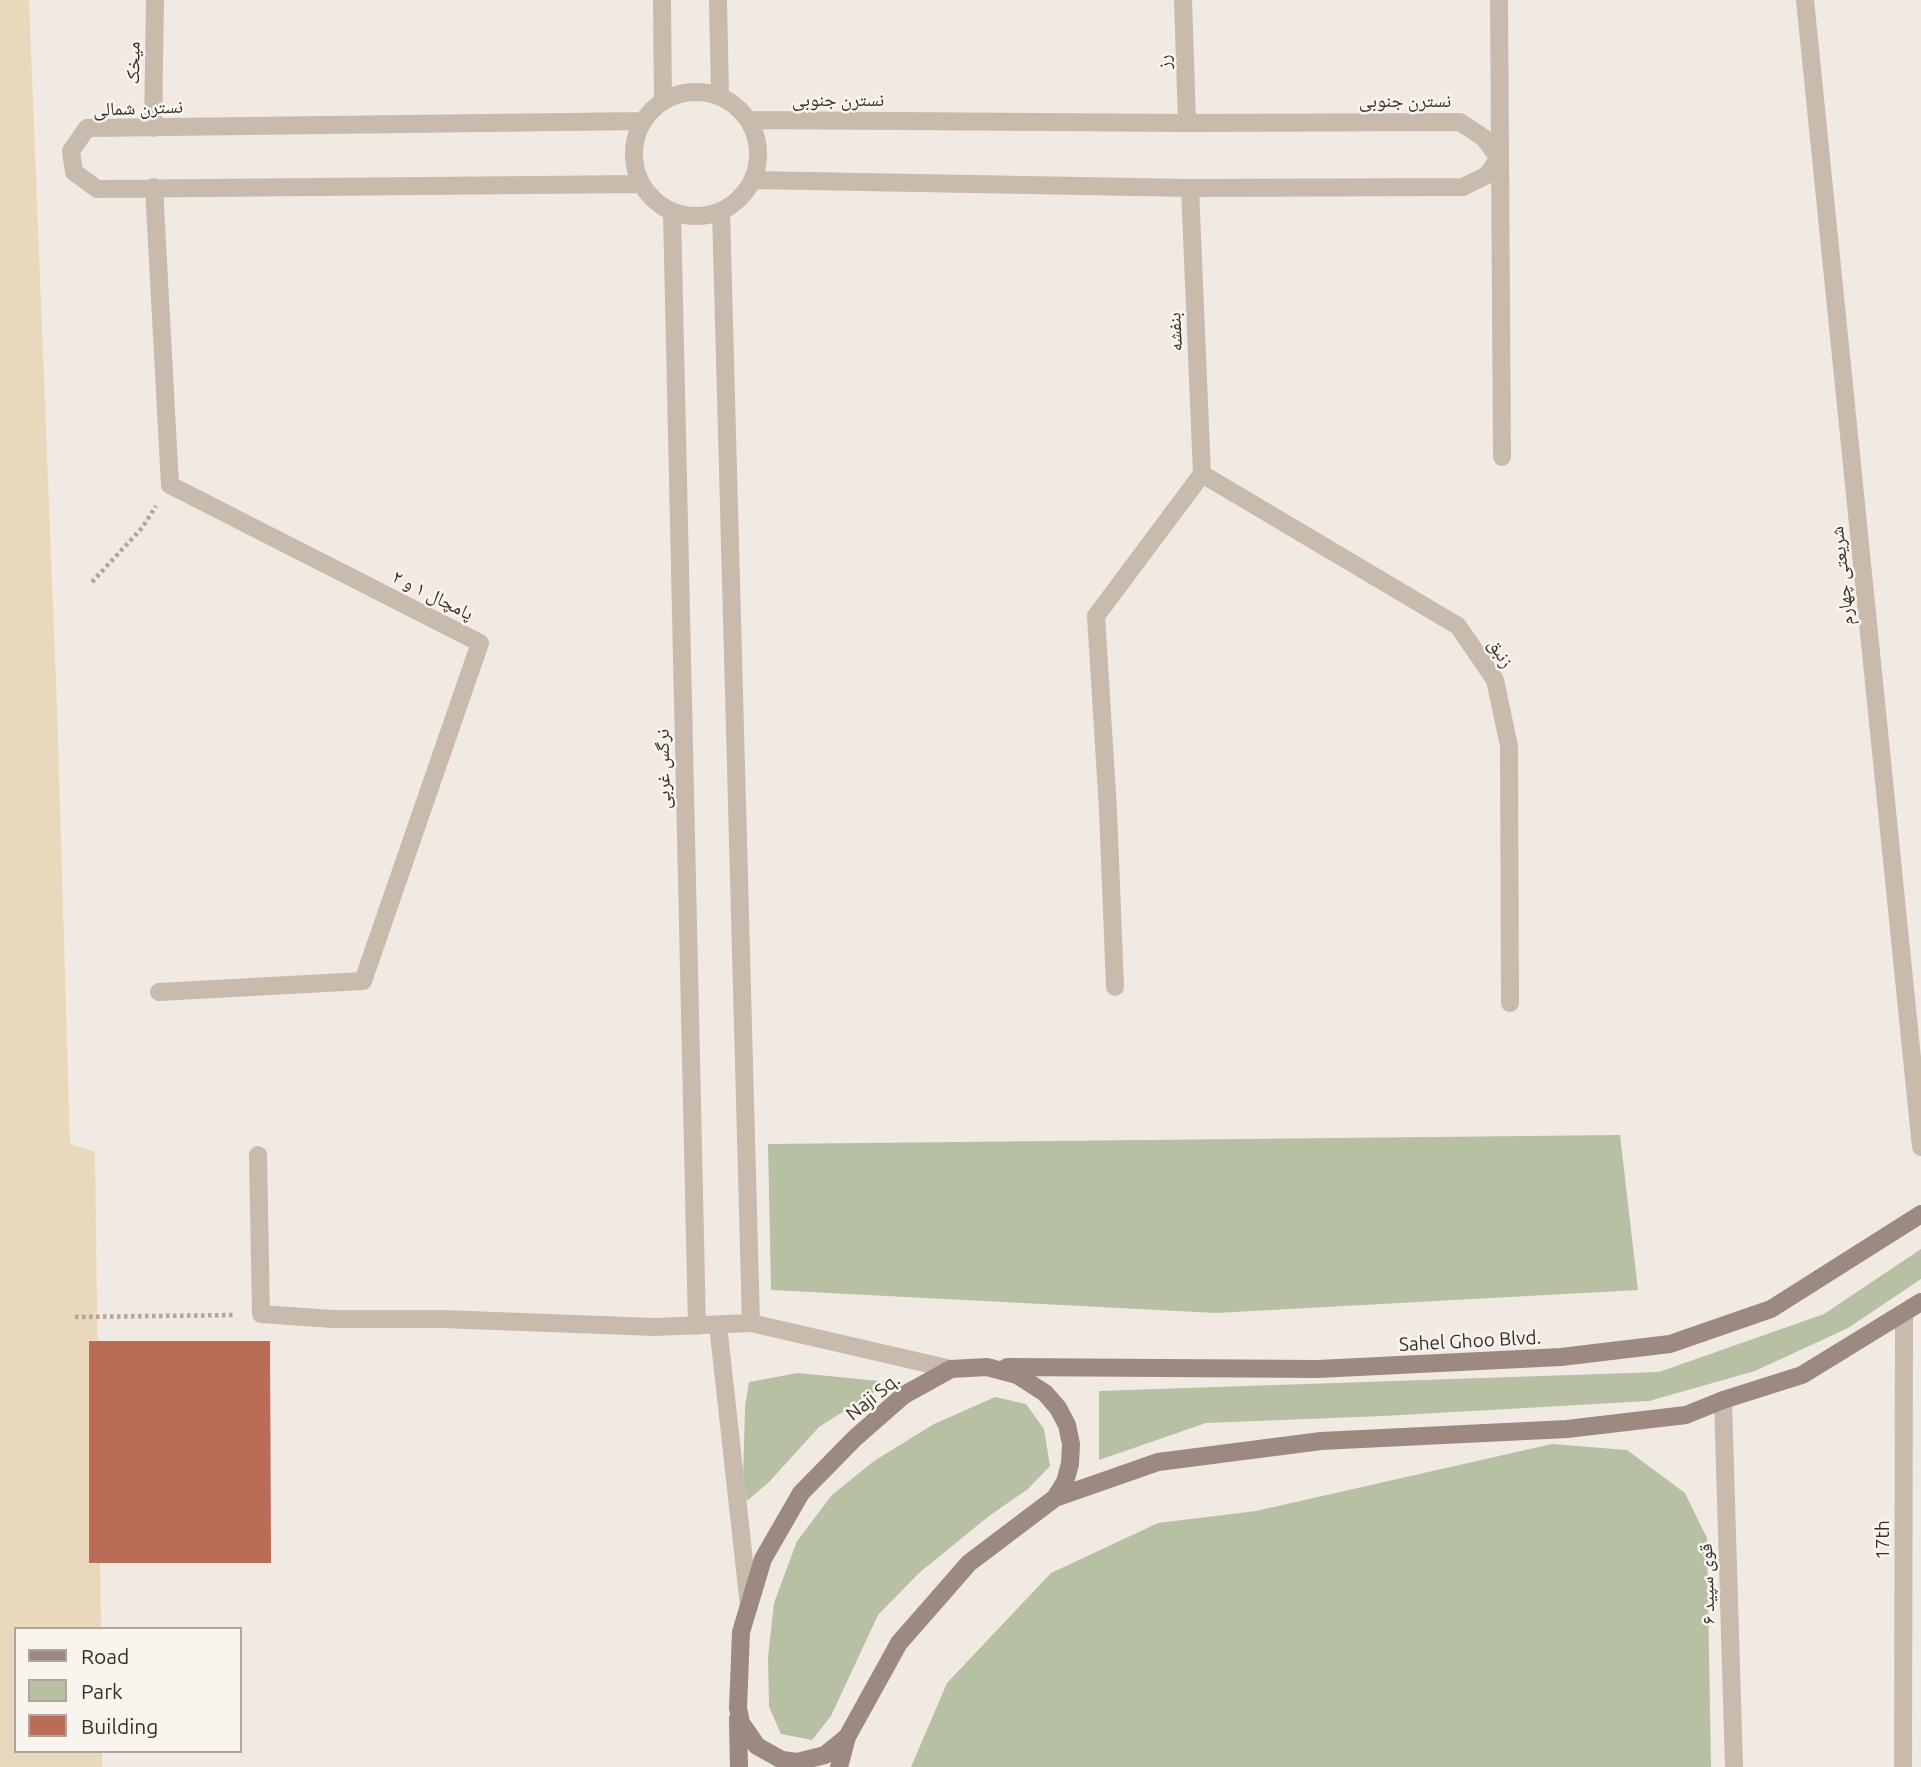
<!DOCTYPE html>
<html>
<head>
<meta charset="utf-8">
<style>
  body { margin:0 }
  #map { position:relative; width:1921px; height:1767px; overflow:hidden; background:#f1eae2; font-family:Ubuntu,sans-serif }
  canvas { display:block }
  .legend { position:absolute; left:14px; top:1627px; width:228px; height:126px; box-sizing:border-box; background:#f9f4ee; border:2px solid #aca5a0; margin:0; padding:9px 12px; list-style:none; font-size:21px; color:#382f2c }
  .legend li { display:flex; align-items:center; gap:14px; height:35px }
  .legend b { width:35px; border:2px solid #aca5a0 }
</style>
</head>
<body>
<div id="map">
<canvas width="1921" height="1767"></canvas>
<ul class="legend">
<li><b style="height:9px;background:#9c8980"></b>Road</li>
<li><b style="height:19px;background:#b7c0a3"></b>Park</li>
<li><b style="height:19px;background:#ba6c57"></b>Building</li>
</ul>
</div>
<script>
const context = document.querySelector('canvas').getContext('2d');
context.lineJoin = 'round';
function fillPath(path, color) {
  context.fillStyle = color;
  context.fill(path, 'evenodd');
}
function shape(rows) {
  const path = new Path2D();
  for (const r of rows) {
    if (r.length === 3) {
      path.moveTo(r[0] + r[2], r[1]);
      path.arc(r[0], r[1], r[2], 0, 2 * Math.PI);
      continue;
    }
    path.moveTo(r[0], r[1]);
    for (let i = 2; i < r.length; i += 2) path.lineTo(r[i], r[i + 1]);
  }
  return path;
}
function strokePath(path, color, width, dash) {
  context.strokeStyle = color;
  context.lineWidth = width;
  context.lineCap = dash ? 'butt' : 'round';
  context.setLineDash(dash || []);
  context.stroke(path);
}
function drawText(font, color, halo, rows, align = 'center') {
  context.font = font + ' Ubuntu,"Noto Naskh Arabic",sans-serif';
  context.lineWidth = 5;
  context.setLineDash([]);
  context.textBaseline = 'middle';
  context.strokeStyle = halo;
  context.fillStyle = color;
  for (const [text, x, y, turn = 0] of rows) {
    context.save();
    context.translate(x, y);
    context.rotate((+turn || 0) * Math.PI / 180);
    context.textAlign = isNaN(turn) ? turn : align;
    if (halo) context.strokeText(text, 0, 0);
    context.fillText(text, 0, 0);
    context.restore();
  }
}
fillPath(shape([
  [1620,1135,1638,1290,1216,1313,771,1290,768,1144],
  [1921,1249,1921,1279,1848,1328,1755,1371,1649,1401,1383,1416,1206,1423,1099,1460,1099,1391,1659,1372,1824,1314],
  [798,1373,890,1382,819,1427,769,1482,747,1501,743,1481,745,1407,749,1382],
  [995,1397,1026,1404,1044,1429,1050,1466,1028,1489,989,1516,919,1573,878,1615,831,1716,812,1740,781,1734,769,1707,768,1657,774,1603,797,1541,832,1495,874,1461,934,1424],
  [1552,1444,1627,1450,1685,1493,1707,1538,1711,1767,911,1767,947,1683,1051,1573,1158,1523,1256,1511]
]), '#b7c0a3');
fillPath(shape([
  [0,0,29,0,57,708,70,1144,95,1152,101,1629,16,1629,16,1751,102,1751,102,1767,0,1767]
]), '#e9d8bc');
fillPath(shape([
  [89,1341,270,1341,271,1563,89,1563]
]), '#ba6c57');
strokePath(shape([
  [92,582,142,528,156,506],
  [75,1317,235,1315]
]), '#b5a499', 4.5, [3.5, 3.5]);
strokePath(shape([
  [662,0,663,101],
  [718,0,720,97],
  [1183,0,1187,123],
  [1499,0,1502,457],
  [1805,0,1921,1147],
  [696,154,62],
  [748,120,1187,123,1460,122,1484,138,1499,158,1487,175,1463,187,1190,188,753,180],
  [153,128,155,0],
  [641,184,97,189,74,172,71,151,87,128,644,121],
  [154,187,170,485,480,643,363,981,159,992],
  [1190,188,1202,474],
  [721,211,751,1323],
  [672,212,697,1326],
  [1202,474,1458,626,1495,680,1509,746,1510,1003],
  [1115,987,1108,810,1096,616,1202,474],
  [258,1155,261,1314,333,1319,442,1319,655,1327,751,1323,951,1369],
  [718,1325,749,1606],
  [1723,1400,1734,1767],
  [1903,1767,1904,1313]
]), '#c9baae', 18);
strokePath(shape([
  [1007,1367,1318,1369,1561,1357,1670,1344,1771,1309,1921,1214],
  [1055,1498,1158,1462,1321,1441,1567,1429,1686,1415,1723,1400,1802,1375,1921,1302],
  [738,1719,739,1767],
  [839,1767,847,1737,899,1643,969,1563,1055,1498,1065,1482,1070,1464,1071,1444,1067,1425,1058,1408,1045,1393,1017,1375,987,1367,951,1369,904,1395,855,1438,801,1493,763,1559,741,1632,738,1708,741,1723,757,1746,782,1760,797,1762,825,1755,847,1737]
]), '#9c8980', 18);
drawText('19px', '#382f2c', '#f9f4ee', [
  ["رز",1164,62,-92],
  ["میخک",133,63,-89],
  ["نسترن جنوبی",838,100],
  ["نسترن جنوبی",1405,101],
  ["نسترن شمالی",138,108,-2],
  ["بنفشه",1175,332,-93],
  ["شریعتی چهارم",1842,576,-96],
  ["پامچال ۱ و ۲",433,595,27],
  ["زنبق",1501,653,58],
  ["نرگس غربی",663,769,-91],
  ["Sahel Ghoo Blvd.",1470,1341,-3],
  ["Naji Sq.",873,1397,-39],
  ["17th",1883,1540,-90],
  ["قوی سپید ۶",1707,1584,-92]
]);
</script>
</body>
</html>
